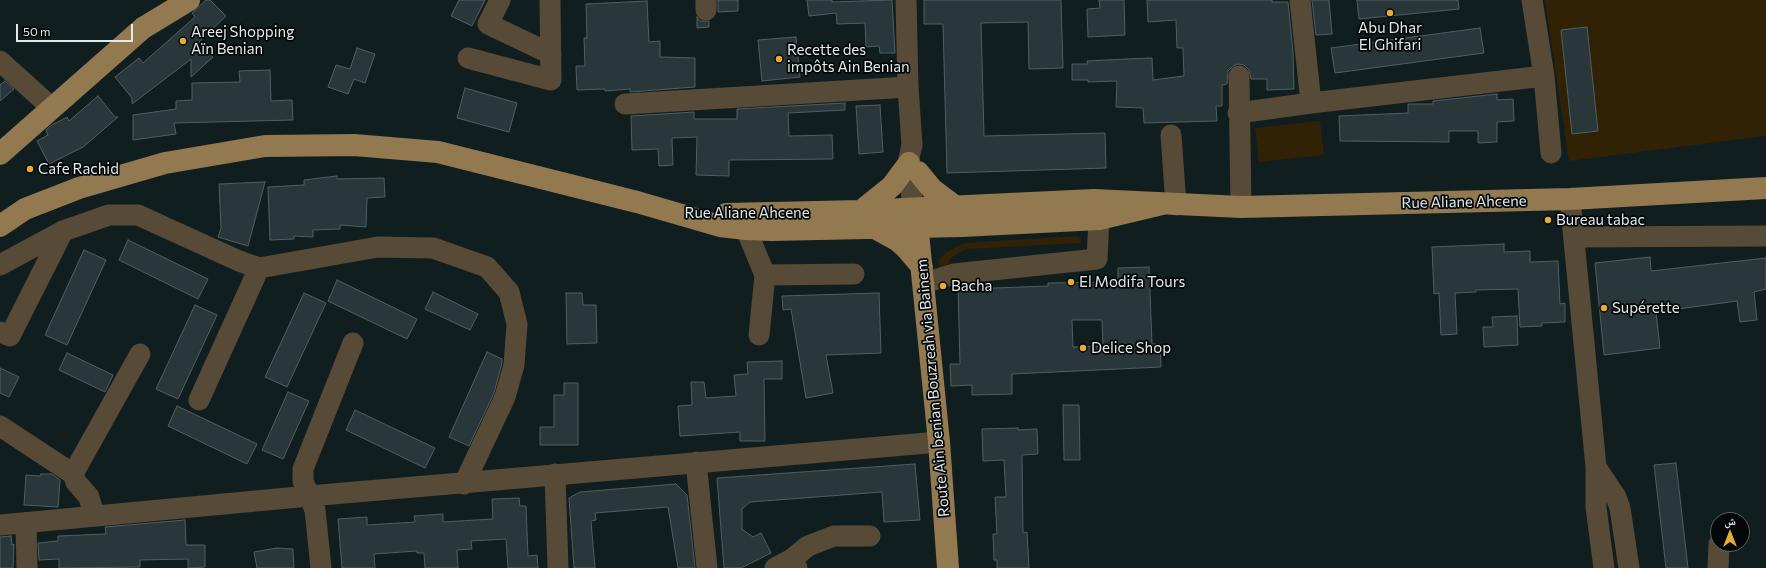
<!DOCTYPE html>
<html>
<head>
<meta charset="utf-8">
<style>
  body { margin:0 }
  #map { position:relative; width:1766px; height:568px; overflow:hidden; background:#111e20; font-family:Commissioner,"Noto Naskh Arabic",sans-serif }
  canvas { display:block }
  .north { position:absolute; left:1710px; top:512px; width:40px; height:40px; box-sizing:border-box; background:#030708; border:1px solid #5c6263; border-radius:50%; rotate:0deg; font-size:11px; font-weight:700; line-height:16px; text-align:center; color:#e2eaeb }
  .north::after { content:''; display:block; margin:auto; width:14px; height:18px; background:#e8ab37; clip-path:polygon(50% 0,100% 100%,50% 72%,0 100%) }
  .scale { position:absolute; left:16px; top:24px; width:117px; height:18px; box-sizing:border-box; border:2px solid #e2eaeb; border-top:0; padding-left:5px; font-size:12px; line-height:14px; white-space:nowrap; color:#e2eaeb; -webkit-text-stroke:3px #030708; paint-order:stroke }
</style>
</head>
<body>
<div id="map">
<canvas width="1766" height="568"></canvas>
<div class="north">ش</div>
<div class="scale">50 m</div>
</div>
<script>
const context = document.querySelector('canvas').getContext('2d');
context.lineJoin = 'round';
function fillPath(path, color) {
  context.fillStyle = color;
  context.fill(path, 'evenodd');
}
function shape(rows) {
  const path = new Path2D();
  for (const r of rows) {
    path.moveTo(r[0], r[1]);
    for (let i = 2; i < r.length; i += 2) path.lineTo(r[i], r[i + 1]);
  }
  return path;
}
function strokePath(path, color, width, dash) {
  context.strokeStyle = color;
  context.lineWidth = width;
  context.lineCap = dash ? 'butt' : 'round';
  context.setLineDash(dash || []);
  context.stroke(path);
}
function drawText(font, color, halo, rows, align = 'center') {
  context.font = font + ' Commissioner,sans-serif';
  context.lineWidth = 3.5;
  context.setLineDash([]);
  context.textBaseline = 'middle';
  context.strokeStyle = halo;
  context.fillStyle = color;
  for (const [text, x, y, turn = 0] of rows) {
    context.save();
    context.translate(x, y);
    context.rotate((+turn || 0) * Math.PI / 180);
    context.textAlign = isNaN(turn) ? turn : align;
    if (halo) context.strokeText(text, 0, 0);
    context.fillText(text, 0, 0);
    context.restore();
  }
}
fillPath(shape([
  [1545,0,1766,0,1766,136,1569,161],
  [1320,121,1324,155,1259,162,1255,128],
  [1077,236,1081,239,1081,243,966,249,950,258,948,266,939,272,939,260,945,253,964,243]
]), '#322205');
const building = shape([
  [206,0,210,0,226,16,199,42,213,57,191,77,191,59,132,104,132,98,115,77,139,58,143,63,195,17,192,13,206,0],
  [459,0,485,0,472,26,451,16,459,0],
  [718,0,738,0,738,11,718,12,718,0],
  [807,0,832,0,832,2,892,0,895,53,880,53,879,46,866,47,865,23,837,24,836,13,809,16,807,0],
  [924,0,1061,0,1063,68,1029,69,1028,22,981,23,984,136,1105,133,1106,168,947,173,943,24,924,24,924,0],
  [1099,0,1124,0,1125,35,1088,37,1087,9,1100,8,1099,0],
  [1147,0,1272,0,1272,2,1288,2,1293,52,1294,89,1267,90,1267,79,1251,79,1249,70,1244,65,1238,64,1233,66,1228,71,1227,84,1222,85,1222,106,1216,106,1217,121,1144,123,1143,108,1116,107,1117,81,1088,82,1088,80,1072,80,1072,64,1088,64,1087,61,1126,59,1152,58,1153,80,1184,76,1183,48,1177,48,1176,20,1148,22,1147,0],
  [1312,0,1329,0,1332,34,1316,35,1312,0],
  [1357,0,1458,0,1459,9,1359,19,1357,0],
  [647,1,649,42,660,41,660,57,695,58,695,87,630,92,630,89,605,91,605,89,577,90,576,66,585,66,584,38,587,38,586,4,647,1],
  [697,17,700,21,709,21,709,27,697,28,697,17],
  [1587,27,1598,131,1572,134,1561,30,1587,27],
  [1480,28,1484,53,1335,73,1331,48,1480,28],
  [796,37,800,77,762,81,758,40,796,37],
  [357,48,375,54,365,83,354,79,348,94,328,87,336,65,350,69,357,48],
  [270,70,271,101,292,100,293,120,174,123,176,134,133,140,133,115,176,109,176,101,192,100,192,83,240,82,239,71,270,70],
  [5,81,14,89,0,101,0,85,5,81],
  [465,88,517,103,509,132,457,118,465,88],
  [1497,94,1497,100,1513,99,1514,121,1497,122,1497,142,1478,143,1478,131,1449,131,1449,142,1340,141,1339,116,1408,113,1408,104,1433,104,1433,101,1497,94],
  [98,96,115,117,118,117,83,147,49,164,37,141,48,135,46,130,52,125,67,117,69,121,98,96],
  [845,103,845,110,788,113,789,136,832,135,833,159,729,160,729,176,696,175,697,137,672,138,673,165,659,166,658,149,632,150,631,116,694,112,694,119,737,119,737,109,845,103],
  [880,105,883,152,859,154,856,106,880,105],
  [337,176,337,179,384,178,385,197,367,198,366,227,340,225,340,229,313,230,313,237,294,236,294,239,270,240,268,187,304,185,304,180,337,176],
  [265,182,248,246,218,237,221,228,219,184,265,182],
  [128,240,208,279,198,299,119,260,128,240],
  [1504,244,1504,252,1530,251,1530,262,1558,261,1560,304,1565,303,1565,322,1542,323,1542,326,1520,327,1518,289,1476,290,1476,292,1455,293,1457,334,1441,335,1439,293,1434,294,1432,247,1504,244],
  [84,250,106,260,67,345,45,335,84,250],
  [1650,257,1651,271,1766,258,1766,289,1754,292,1757,320,1740,322,1737,301,1656,312,1660,348,1604,355,1595,263,1650,257],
  [1149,267,1152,344,1160,344,1161,367,1012,374,1012,394,972,395,972,385,951,386,950,364,960,364,958,286,978,284,978,288,995,288,1048,286,1048,283,1118,282,1118,268,1149,267],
  [1072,320,1102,320,1103,346,1073,347,1072,320],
  [337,280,417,319,407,339,328,301,337,280],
  [433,292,478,314,470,330,425,309,433,292],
  [304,293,326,303,287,387,265,377,304,293],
  [566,293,582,293,583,305,596,305,597,343,567,344,566,293],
  [879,293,881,353,826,355,833,393,806,398,791,309,783,310,782,296,879,293],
  [195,305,217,315,178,399,156,389,195,305],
  [1517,316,1518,345,1484,347,1483,327,1493,327,1492,317,1517,316],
  [487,352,502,359,502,363,494,393,469,446,449,437,487,352],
  [67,353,113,375,105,392,59,370,67,353],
  [782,361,782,379,764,379,765,441,740,441,740,432,680,436,678,406,692,405,691,382,704,382,706,398,736,396,734,375,748,374,747,362,782,361],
  [0,368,19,377,9,397,0,393,0,368],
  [564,383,578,383,578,445,540,445,540,427,554,427,554,395,564,395,564,383],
  [288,392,309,401,283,459,262,450,288,392],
  [1063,405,1079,405,1080,460,1064,460,1063,405],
  [177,406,257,444,247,464,168,426,177,406],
  [355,410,435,448,425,468,346,430,355,410],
  [1018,428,1018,430,1037,429,1038,454,1022,455,1023,533,1027,532,1029,568,997,568,997,560,994,560,993,534,997,534,995,497,1006,497,1004,460,983,461,982,429,1018,428],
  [1676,463,1688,568,1666,568,1654,465,1676,463],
  [915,464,920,520,884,522,882,492,750,502,742,509,742,529,753,537,761,533,771,553,741,568,724,568,717,478,915,464],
  [41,474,52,474,60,480,58,507,24,505,26,475,40,476,41,474],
  [676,484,687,495,695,568,678,568,668,507,595,513,596,520,591,521,595,568,574,568,569,498,580,492,676,484],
  [519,498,520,506,526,506,528,556,537,555,538,568,508,568,506,539,471,541,472,549,457,550,458,568,425,568,424,553,417,553,417,551,374,554,375,568,342,568,338,519,367,517,367,525,415,522,414,516,443,514,443,522,493,519,492,499,519,498],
  [185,520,186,545,205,545,205,567,188,568,188,559,140,560,140,567,59,568,59,559,39,560,38,543,58,541,58,536,106,534,105,527,185,520],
  [11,536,12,545,14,544,13,568,0,568,0,537,11,536],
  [277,548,293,549,294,568,257,568,254,552,277,548]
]);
fillPath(building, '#2a373a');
strokePath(building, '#505f62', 1);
strokePath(shape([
  [500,0,488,24,551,54],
  [706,0,706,10],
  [906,0,908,87,912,145,909,158,912,201,916,209],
  [1532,0,1544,76,1551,153],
  [468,58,551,80,550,0],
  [0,61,52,108],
  [1239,76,1241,207],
  [1311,103,1544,76],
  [625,104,908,87],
  [1238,113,1311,103,1300,0],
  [1171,135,1176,205],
  [1570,199,1596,467,1596,507,1604,568],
  [746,229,765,275,759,335],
  [1574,237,1766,236],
  [0,265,63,231,109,215,138,215,239,261,259,268,378,247,433,248,487,267,509,292,517,324,514,365,505,397,464,484],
  [765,275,854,274],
  [924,283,954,274,1097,259,1099,219],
  [0,332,10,336,63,231],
  [199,400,259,268],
  [0,426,73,474,76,482,89,497,94,515],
  [696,462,707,568],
  [1596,467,1616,497,1620,508,1629,568],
  [73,474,140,354],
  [555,474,558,568],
  [26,523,27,568],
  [0,525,309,496,939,442],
  [792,559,808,546,834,536,870,536],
  [321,568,315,510,303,481,303,469,353,343],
  [775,568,792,559,797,568],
  [1718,568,1719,544]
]), '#574a37', 21);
strokePath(shape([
  [0,154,143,28,189,0],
  [918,172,932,189,956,207],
  [861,211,892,186,909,163],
  [916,213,939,442,948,568],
  [726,214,861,211,1094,200,1241,207,1570,199,1766,188],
  [0,226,25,209,79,188,165,163,265,146,354,145,438,152,637,202,720,226,746,229,771,230,962,226,1099,219,1162,204],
  [875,228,897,240,906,248,922,267]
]), '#93794f', 22);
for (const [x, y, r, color] of [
  [1390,13,4,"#e8ab37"],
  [183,41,4,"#e8ab37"],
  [779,59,4,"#e8ab37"],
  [30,169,4,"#e8ab37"],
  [1548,220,4,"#e8ab37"],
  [1071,282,4,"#e8ab37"],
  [943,286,4,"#e8ab37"],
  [1604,308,4,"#e8ab37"],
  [1083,348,4,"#e8ab37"]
]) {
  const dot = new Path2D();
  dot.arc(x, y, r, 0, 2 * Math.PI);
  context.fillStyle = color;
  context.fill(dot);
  strokePath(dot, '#030708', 1.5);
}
drawText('15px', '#e2eaeb', '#030708', [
  ["Abu Dhar",1390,28,"center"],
  ["El Ghifari",1390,45,"center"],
  ["Areej Shopping",191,32],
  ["Aïn Benian",191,49],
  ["Recette des",787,50],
  ["impôts Ain Benian",787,67],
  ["Cafe Rachid",38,169],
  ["Bureau tabac",1556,220],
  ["El Modifa Tours",1079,282],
  ["Bacha",951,286],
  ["Supérette",1612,308],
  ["Delice Shop",1091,348]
], 'left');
drawText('15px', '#e2eaeb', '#030708', [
  ["Rue Aliane Ahcene",1464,202,-1],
  ["Rue Aliane Ahcene",747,213],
  ["Route Ain benian Bouzreah via Bainem",933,388,-95]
]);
</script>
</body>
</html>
